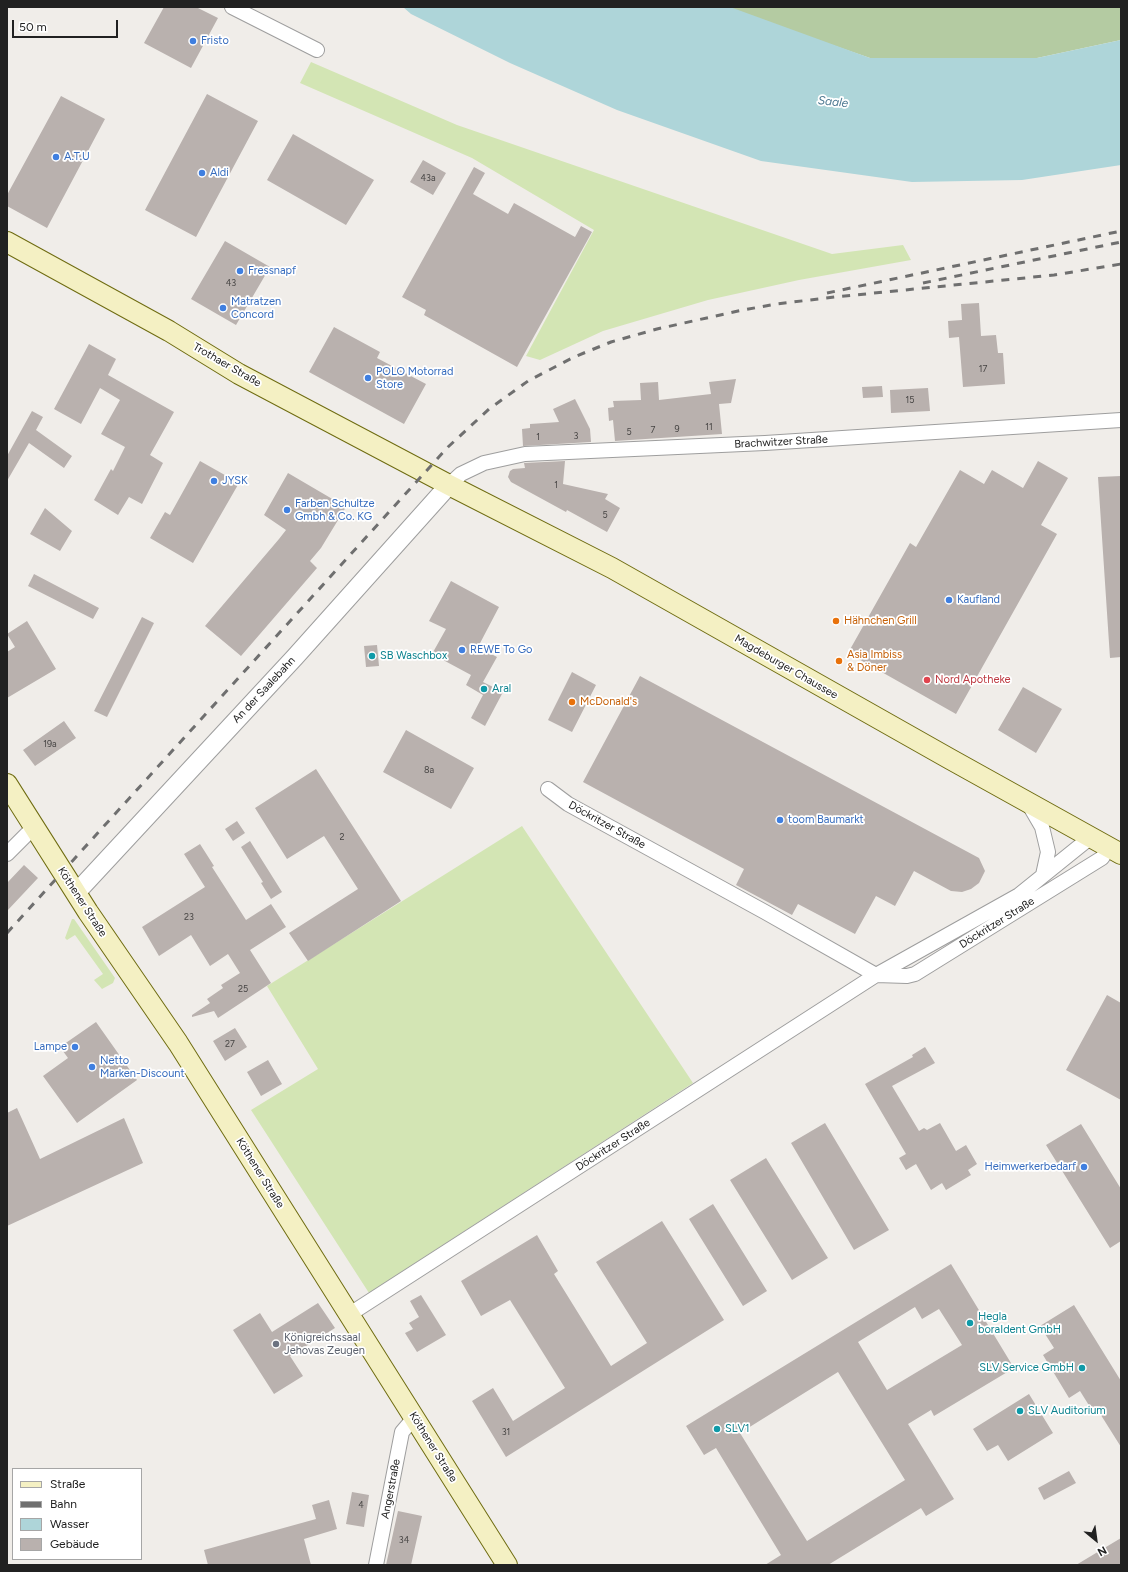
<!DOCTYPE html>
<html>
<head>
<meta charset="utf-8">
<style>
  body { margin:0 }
  #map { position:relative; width:1128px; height:1572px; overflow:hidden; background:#f0ede9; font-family:Figtree,sans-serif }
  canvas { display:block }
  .frame { position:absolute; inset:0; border:8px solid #212121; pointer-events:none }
  .legend { position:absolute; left:12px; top:1468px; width:130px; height:92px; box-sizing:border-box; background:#fff; border:1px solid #a6a6a6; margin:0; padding:5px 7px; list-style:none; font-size:12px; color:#212121 }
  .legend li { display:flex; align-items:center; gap:8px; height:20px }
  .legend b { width:20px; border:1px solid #a6a6a6 }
  .north { position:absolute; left:1076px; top:1520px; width:40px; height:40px; -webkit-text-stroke:3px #fff; paint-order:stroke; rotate:151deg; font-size:11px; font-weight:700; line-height:16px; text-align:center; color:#212121 }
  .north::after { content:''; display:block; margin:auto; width:14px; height:18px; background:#212121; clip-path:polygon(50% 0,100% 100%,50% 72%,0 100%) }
  .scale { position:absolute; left:12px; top:20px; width:106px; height:18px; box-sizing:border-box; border:2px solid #212121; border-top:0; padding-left:5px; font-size:12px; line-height:14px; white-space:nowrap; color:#212121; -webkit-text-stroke:3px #fff; paint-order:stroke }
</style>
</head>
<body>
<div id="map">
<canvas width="1128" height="1572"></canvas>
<div class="frame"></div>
<ul class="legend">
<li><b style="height:5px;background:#f4f0c3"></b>Straße</li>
<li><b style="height:5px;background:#6f6f6f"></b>Bahn</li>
<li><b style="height:11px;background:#aed5d9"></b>Wasser</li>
<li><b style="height:11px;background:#b9b1ae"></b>Gebäude</li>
</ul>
<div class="north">N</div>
<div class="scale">50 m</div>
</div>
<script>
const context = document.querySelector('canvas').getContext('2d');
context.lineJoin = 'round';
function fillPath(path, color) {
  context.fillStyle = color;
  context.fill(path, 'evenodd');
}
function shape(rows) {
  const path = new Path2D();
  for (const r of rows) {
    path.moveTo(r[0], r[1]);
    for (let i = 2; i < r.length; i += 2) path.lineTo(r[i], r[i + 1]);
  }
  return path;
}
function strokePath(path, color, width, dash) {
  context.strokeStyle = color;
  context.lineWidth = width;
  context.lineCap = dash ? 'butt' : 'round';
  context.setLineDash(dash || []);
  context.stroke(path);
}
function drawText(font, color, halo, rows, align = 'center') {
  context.font = font + ' Figtree,sans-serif';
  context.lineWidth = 3.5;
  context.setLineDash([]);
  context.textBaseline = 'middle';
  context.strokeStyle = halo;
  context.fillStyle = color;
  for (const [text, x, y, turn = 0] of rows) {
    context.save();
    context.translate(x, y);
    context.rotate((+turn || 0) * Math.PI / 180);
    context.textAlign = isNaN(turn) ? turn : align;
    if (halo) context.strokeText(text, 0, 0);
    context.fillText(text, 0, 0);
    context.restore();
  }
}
fillPath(shape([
  [311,62,457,125,832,254,903,245,911,260,799,280,708,300,603,331,540,360,526,356,594,230,472,158,300,83],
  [522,826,693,1083,369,1293,251,1110,318,1069,267,986],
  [72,919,74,919,115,978,113,983,102,989,94,980,103,974,75,935,67,940,65,938]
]), '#d3e5b4');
fillPath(shape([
  [722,7,1121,7,1121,40,1037,58,870,58]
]), '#b4cba2');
fillPath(shape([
  [403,7,730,7,870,58,1037,58,1121,40,1121,165,1022,180,912,182,761,161,617,110,510,63,411,14]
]), '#aed5d9');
fillPath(shape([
  [164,7,196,7,218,18,191,68,144,43],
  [207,94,258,121,196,237,145,210],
  [61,96,105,119,47,228,7,206,7,195],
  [293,134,374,180,346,225,267,180],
  [423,160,446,173,433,195,410,182],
  [474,167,485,173,473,194,508,214,514,203,575,237,581,226,592,232,517,367,424,315,426,310,402,297],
  [225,241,270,267,236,325,191,299],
  [979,303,981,336,996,335,998,353,1003,353,1005,384,963,387,959,337,949,338,948,321,962,320,961,304],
  [334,327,380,352,377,358,426,384,404,424,309,372],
  [89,344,116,359,108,375,174,412,150,455,163,463,142,504,129,497,118,515,94,500,111,469,113,471,125,447,101,434,120,400,100,388,81,424,54,409],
  [736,379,731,403,719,404,722,434,615,441,613,420,609,421,608,408,614,407,613,401,641,400,640,383,658,382,659,400,711,394,709,382],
  [882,386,883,397,863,398,862,387],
  [928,388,930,411,891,413,890,390],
  [575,399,590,429,591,442,523,446,522,429,530,428,530,424,559,422,553,409],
  [32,411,43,417,36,430,72,456,64,468,29,443,7,481,7,456],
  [200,461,239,483,193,563,150,538,165,512,170,515],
  [565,461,563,484,608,494,605,499,620,508,607,532,567,510,566,512,511,482,508,477,510,471,513,469,525,468,524,463],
  [1038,461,1068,478,1041,525,1057,534,956,714,848,653,910,543,916,547,960,470,984,484,992,470,1023,488],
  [288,473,346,507,321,548,310,561,317,568,241,656,205,626,279,539,286,530,264,515],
  [1121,476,1121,657,1110,658,1098,477],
  [45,508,72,531,60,551,30,534],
  [34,574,99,608,93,619,28,586],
  [451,581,499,607,478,647,497,657,483,682,503,692,485,726,471,718,483,695,466,685,471,675,432,654,446,629,429,621],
  [142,617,154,623,107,717,94,711],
  [27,621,56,669,7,698,7,652,15,647,7,634],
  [377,645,379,666,366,667,364,646],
  [572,672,596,685,572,732,548,720],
  [640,676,979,858,985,871,979,883,971,889,962,892,951,891,914,871,895,906,876,896,855,934,798,904,792,915,736,885,744,869,583,782],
  [1023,687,1062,709,1036,753,998,730],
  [64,721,76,738,35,766,23,750],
  [406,730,474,768,451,809,383,772],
  [316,769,401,901,308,961,289,933,358,889,324,836,287,859,255,808],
  [237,821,245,833,233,841,225,829],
  [250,841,282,892,271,899,261,883,263,882,241,847],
  [200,844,214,866,212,867,246,920,271,904,286,927,250,950,271,983,218,1018,214,1011,192,1017,192,1015,210,1003,207,999,223,988,221,985,240,973,228,954,210,966,191,935,159,956,142,927,205,887,184,854],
  [24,865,38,878,7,911,7,883],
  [1107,995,1121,1003,1121,1100,1066,1070],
  [96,1022,137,1080,77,1123,43,1076,68,1058,60,1047],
  [235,1028,247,1047,225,1061,213,1041],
  [925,1047,935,1063,892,1086,919,1131,924,1128,927,1130,940,1123,956,1151,966,1145,977,1164,968,1170,971,1175,946,1190,942,1183,931,1190,916,1164,906,1170,899,1158,906,1154,865,1084,913,1057,912,1055],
  [268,1060,282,1084,261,1096,247,1072],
  [17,1108,40,1159,124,1118,143,1163,7,1226,7,1113],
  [825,1123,889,1230,854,1250,791,1143],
  [1081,1124,1121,1189,1121,1241,1110,1248,1046,1145],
  [766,1158,828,1258,792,1280,730,1180],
  [713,1204,767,1291,743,1306,689,1219],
  [662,1221,724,1320,506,1457,472,1401,493,1388,513,1421,565,1388,510,1300,481,1316,461,1281,537,1235,558,1271,554,1274,611,1366,647,1343,596,1262],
  [951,1264,1014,1368,934,1416,931,1410,908,1424,954,1499,926,1516,921,1508,828,1565,765,1565,781,1555,716,1448,704,1455,686,1426],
  [915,1307,922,1319,939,1309,962,1345,887,1390,858,1342],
  [838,1372,905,1480,807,1541,740,1433],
  [421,1295,446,1335,417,1352,405,1333,413,1329,409,1323,419,1317,410,1301],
  [318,1303,335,1328,290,1356,303,1376,274,1394,233,1330,260,1313,272,1332],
  [1074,1305,1121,1381,1121,1447,1099,1412,1095,1415,1080,1391,1069,1398,1043,1355,1054,1348,1040,1326],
  [1029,1394,1053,1433,1008,1461,998,1445,987,1451,973,1429],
  [1069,1471,1076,1483,1044,1500,1038,1488],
  [352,1492,369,1495,364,1527,346,1524],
  [329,1500,337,1529,304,1539,311,1565,208,1565,204,1550,316,1519,312,1505],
  [398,1511,422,1516,411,1565,386,1565],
  [1121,1538,1121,1565,1076,1565]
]), '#b9b1ae');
const minor = shape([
  [232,7,317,50],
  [449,485,461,474,484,463,525,454,765,443,1121,420],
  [548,789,568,804,765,912,876,975,907,976,915,974,1102,858,1109,848],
  [1028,803,1042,827,1048,852,1043,875],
  [7,854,34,827],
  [350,1314,876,975,1019,895,1091,837],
  [376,1565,402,1432,414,1418]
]);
const tertiary = shape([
  [76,893,295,657,449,485]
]);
const secondary = shape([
  [7,242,169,331,239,374,449,485,612,568,950,759,1121,854],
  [7,784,88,912,178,1043,507,1565]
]);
strokePath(minor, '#9e9e9e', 16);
strokePath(tertiary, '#9e9e9e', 20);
strokePath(secondary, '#6f6c11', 22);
strokePath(minor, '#fff', 14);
strokePath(tertiary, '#fff', 18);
strokePath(secondary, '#f4f0c3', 20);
strokePath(shape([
  [923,283,1121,242],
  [827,293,1121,231],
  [7,933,448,447,489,409,528,381,574,357,611,342,657,329,738,311,776,304,835,297,1054,275,1121,264]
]), '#6f6f6f', 3, [8, 8]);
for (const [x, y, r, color] of [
  [193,41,4,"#3f7fe0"],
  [56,157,4,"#3f7fe0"],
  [202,173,4,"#3f7fe0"],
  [240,271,4,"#3f7fe0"],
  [223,308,4,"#3f7fe0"],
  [368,378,4,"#3f7fe0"],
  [214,481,4,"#3f7fe0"],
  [287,510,4,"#3f7fe0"],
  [949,600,4,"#3f7fe0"],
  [836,621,4,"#e8710a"],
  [462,650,4,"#3f7fe0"],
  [372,656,4,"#0f9aa8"],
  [839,661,4,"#e8710a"],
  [927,680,4,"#e0444e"],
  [484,689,4,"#0f9aa8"],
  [572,702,4,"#e8710a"],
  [780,820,4,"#3f7fe0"],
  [75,1047,4,"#3f7fe0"],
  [92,1067,4,"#3f7fe0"],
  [1084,1167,4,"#3f7fe0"],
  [970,1323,4,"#0f9aa8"],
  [276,1344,4,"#6b7280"],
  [1082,1368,4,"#0f9aa8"],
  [1020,1411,4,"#0f9aa8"],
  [717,1429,4,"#0f9aa8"]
]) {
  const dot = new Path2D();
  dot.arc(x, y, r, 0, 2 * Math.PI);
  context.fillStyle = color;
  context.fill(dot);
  strokePath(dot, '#fff', 1.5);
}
drawText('9px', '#474544', null, [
  ["43a",428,178],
  ["43",231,283],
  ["17",983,369],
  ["15",910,400],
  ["11",709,427],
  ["9",677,429],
  ["7",653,430],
  ["5",629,432],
  ["3",576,436],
  ["1",538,437],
  ["1",556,485],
  ["5",605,515],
  ["19a",50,744],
  ["8a",429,770],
  ["2",342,837],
  ["23",189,917],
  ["25",243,989],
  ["27",230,1044],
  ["31",506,1432],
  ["4",361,1505],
  ["34",404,1540]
]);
drawText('11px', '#366cbe', '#fff', [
  ["Fristo",201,41],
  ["A.T.U",64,157],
  ["Aldi",210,173],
  ["Fressnapf",248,271],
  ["Matratzen",231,302],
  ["Concord",231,315],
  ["POLO Motorrad",376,372],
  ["Store",376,385],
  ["JYSK",222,481],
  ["Farben Schultze",295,504],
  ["Gmbh & Co. KG",295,517],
  ["Kaufland",957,600],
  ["REWE To Go",470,650],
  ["toom Baumarkt",788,820],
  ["Lampe",67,1047,"right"],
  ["Netto",100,1061],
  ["Marken-Discount",100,1074],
  ["Heimwerkerbedarf",1076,1167,"right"]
], 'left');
drawText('11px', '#212121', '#fff', [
  ["Trothaer Straße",227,365,30],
  ["Brachwitzer Straße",781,442,-3],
  ["Magdeburger Chaussee",786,667,30],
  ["An der Saalebahn",264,690,-47],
  ["Döckritzer Straße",607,825,29],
  ["Köthener Straße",82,902,57],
  ["Döckritzer Straße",997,923,-32],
  ["Döckritzer Straße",613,1145,-33],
  ["Köthener Straße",260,1173,58],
  ["Köthener Straße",433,1447,58],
  ["Angerstraße",391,1489,-79]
]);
drawText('11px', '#c56008', '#fff', [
  ["Hähnchen Grill",844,621],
  ["Asia Imbiss",847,655],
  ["& Döner",847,668],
  ["McDonald's",580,702]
], 'left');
drawText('11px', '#0d838f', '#fff', [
  ["SB Waschbox",380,656],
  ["Aral",492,689],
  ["Hegla",978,1317],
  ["boraIdent GmbH",978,1330],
  ["SLV Service GmbH",1074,1368,"right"],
  ["SLV Auditorium",1028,1411],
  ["SLV1",725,1429]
], 'left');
drawText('11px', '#be3a42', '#fff', [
  ["Nord Apotheke",935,680]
], 'left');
drawText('11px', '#5b616d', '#fff', [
  ["Königreichssaal",284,1338],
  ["Jehovas Zeugen",284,1351]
], 'left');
drawText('italic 12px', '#4c7891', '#fff', [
  ["Saale",833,102,6]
]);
</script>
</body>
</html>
